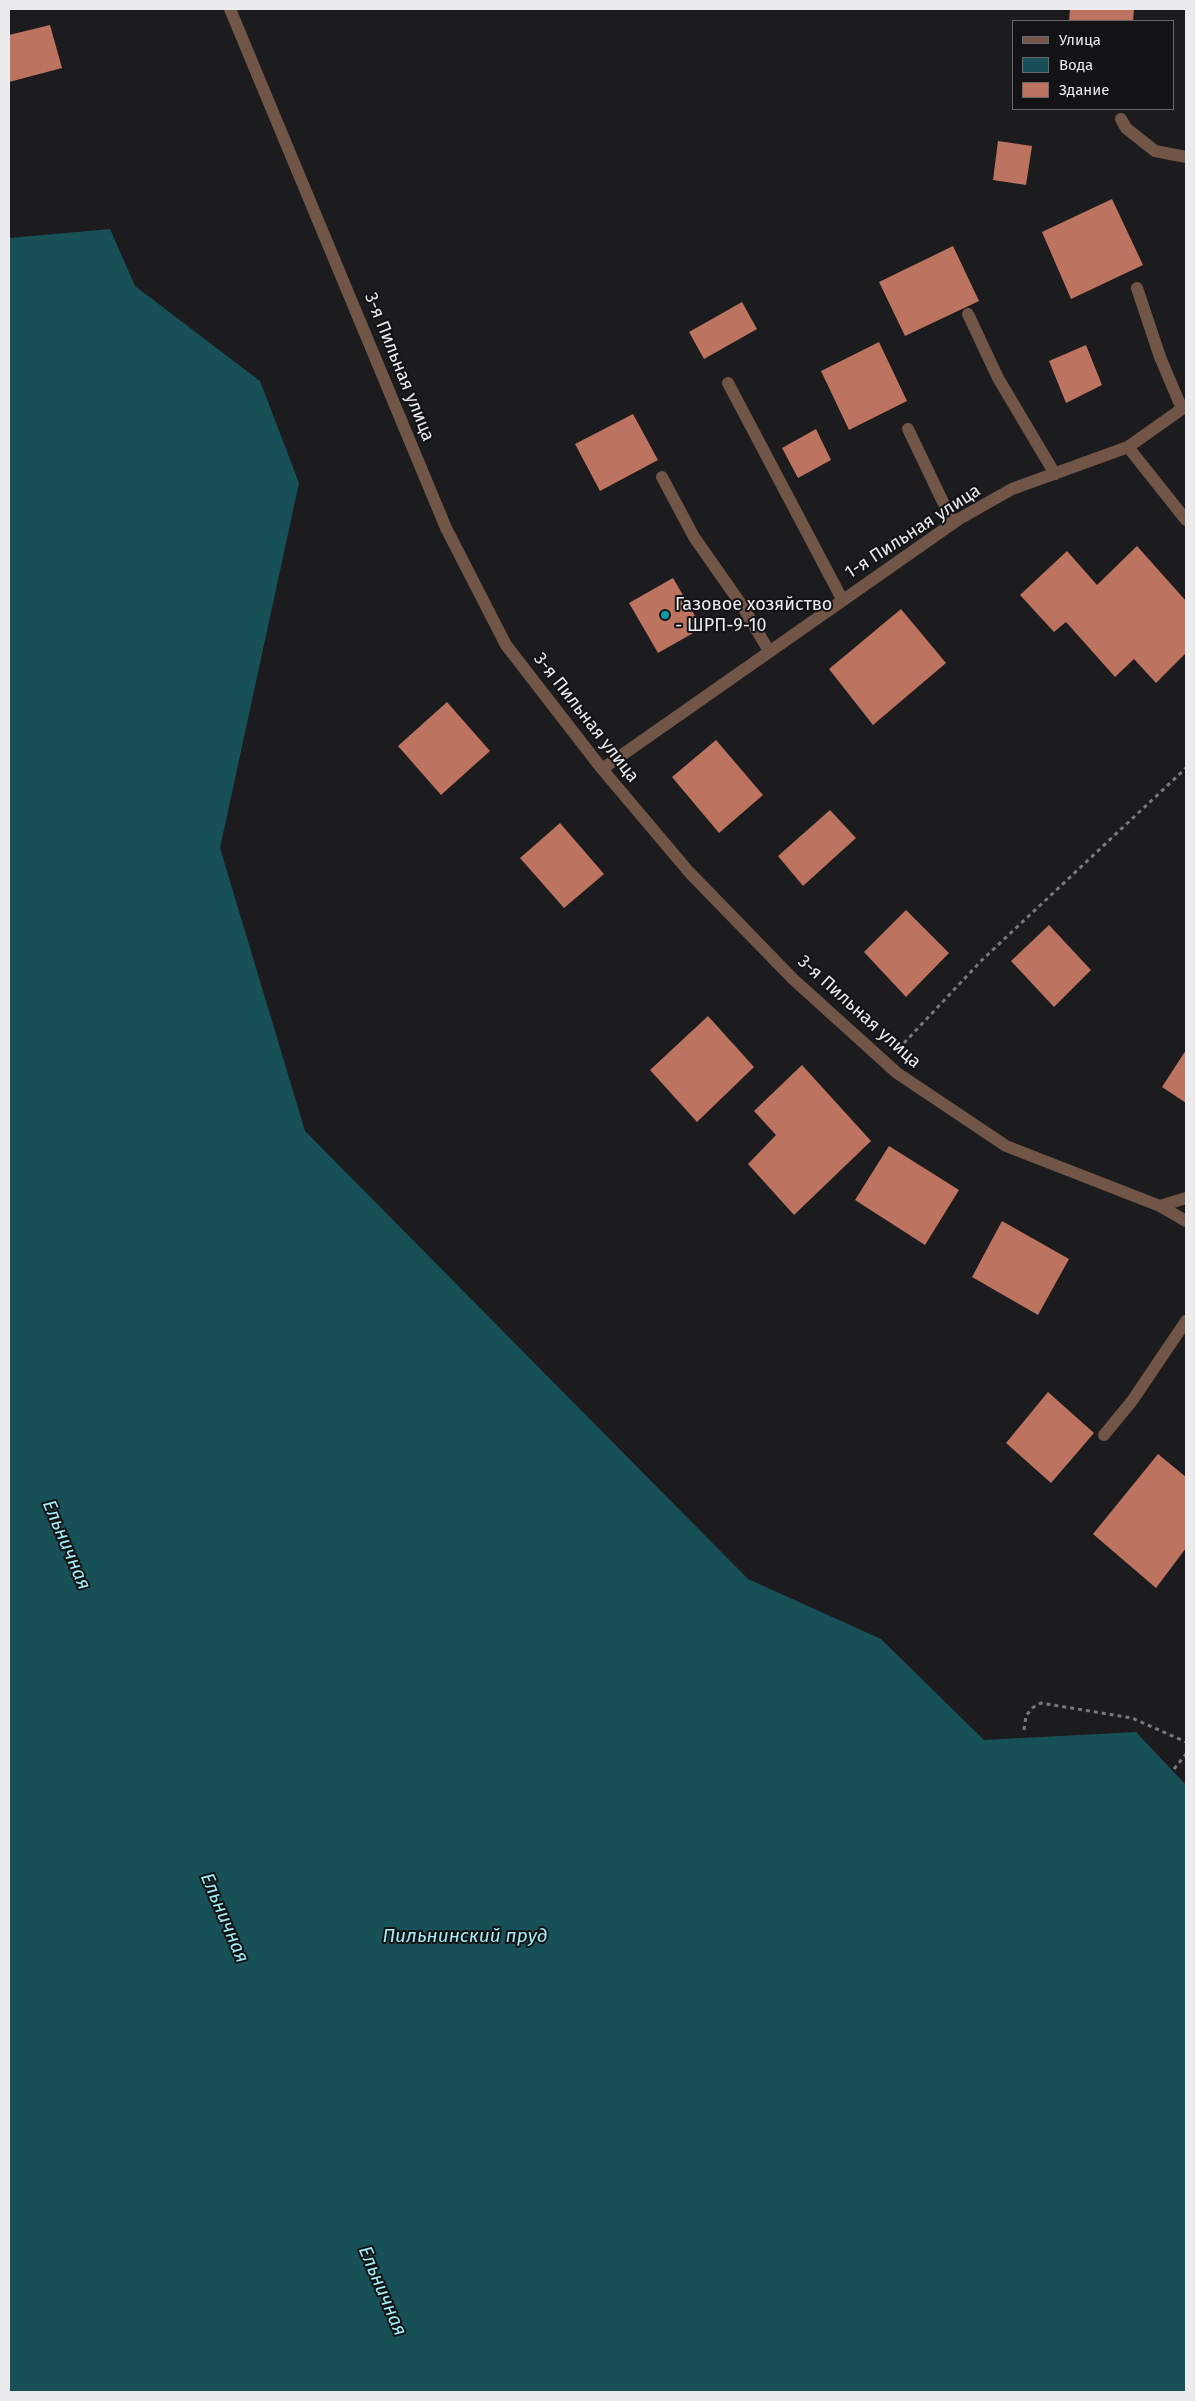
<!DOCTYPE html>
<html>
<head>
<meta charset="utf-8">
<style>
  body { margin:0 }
  #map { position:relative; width:1195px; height:2401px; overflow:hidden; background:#1c1b1e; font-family:"Fira Sans",sans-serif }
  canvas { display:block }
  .frame { position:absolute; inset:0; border:10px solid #ecebed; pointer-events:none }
  .legend { position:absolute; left:1012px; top:20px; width:162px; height:90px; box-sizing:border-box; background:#131215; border:1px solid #6a696b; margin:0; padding:6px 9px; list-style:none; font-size:15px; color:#ecebed }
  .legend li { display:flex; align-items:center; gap:10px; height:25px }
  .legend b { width:25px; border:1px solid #6a696b }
</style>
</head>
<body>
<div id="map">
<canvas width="1195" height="2401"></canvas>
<div class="frame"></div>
<ul class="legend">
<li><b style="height:6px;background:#715546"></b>Улица</li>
<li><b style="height:14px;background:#175057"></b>Вода</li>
<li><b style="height:14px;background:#bc7360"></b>Здание</li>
</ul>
</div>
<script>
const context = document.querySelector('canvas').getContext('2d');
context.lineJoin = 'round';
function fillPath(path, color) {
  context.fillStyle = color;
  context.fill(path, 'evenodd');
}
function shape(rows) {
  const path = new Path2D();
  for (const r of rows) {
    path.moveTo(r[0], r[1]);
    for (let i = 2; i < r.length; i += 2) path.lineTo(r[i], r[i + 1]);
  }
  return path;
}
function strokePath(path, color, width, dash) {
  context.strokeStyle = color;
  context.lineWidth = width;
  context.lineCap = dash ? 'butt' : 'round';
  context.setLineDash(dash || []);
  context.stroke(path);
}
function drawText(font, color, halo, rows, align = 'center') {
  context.font = font + ' "Fira Sans",sans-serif';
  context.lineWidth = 4;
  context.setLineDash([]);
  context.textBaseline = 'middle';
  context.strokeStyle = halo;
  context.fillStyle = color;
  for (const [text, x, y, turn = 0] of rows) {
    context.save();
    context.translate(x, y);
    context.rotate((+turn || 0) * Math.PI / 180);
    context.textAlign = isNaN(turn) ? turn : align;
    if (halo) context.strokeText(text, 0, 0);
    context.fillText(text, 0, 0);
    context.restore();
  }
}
fillPath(shape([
  [110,229,135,286,260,381,299,483,220,848,305,1131,748,1579,881,1639,984,1740,1136,1732,1186,1785,1186,2392,9,2392,9,238]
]), '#175057');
fillPath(shape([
  [1070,9,1134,9,1133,21,1069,21],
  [50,25,62,68,9,82,9,35],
  [998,141,1032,146,1026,185,993,180],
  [1112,199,1143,265,1071,299,1042,232],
  [953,246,979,301,905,336,879,282],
  [742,302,757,329,704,359,689,332],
  [879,342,907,401,849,430,821,371],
  [1086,345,1102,385,1066,403,1049,361],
  [633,414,658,460,600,491,575,444],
  [816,429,831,460,798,478,782,448],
  [1137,546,1186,601,1186,653,1156,683,1134,659,1115,677,1066,622,1054,632,1020,595,1067,551,1097,585],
  [673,578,702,628,658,653,629,603],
  [901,609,946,663,873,725,829,669],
  [447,702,490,751,441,795,398,746],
  [716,740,763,795,719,833,672,777],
  [830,810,856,838,803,886,778,856],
  [560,823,604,874,564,908,520,858],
  [906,910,949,953,906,997,864,952],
  [1049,925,1091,970,1054,1007,1011,961],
  [708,1016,754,1067,697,1122,650,1070],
  [1186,1050,1186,1103,1162,1087],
  [802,1065,871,1141,794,1215,748,1164,776,1135,754,1111],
  [889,1146,959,1190,925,1245,855,1200],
  [1002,1221,1069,1259,1038,1315,972,1277],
  [1048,1392,1094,1433,1051,1483,1006,1443],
  [1158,1454,1186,1477,1186,1548,1156,1588,1093,1534]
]), '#bc7360');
strokePath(shape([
  [904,1043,982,960,1186,768],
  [1024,1730,1026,1716,1032,1708,1041,1703,1132,1718,1186,1742],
  [1174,1769,1186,1754]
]), '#79787b', 3, [4, 4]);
strokePath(shape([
  [230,9,446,528,506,645,602,769,689,872,793,979,897,1073,1006,1146,1160,1206,1186,1221],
  [1121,119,1126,128,1155,151,1186,157],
  [1137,288,1160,357,1182,409],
  [968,314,998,378,1055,474],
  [728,383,842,599],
  [908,429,953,523],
  [1128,447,1186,520],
  [662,477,694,537,743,607,769,651],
  [602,769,959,519,1012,489,1128,447,1186,406],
  [1160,1206,1186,1198],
  [1104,1435,1132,1401,1186,1321]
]), '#715546', 12);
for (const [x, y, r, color] of [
  [665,615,5,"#0f9aa8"]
]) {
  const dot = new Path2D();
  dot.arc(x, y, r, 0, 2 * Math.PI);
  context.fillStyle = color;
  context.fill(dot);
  strokePath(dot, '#131215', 2);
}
drawText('18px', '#ecebed', '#131215', [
  ["3-я Пильная улица",399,367,68],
  ["1-я Пильная улица",913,532,-33],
  ["3-я Пильная улица",586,718,52],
  ["3-я Пильная улица",859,1012,42]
]);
drawText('18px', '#ecebed', '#131215', [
  ["Газовое хозяйство",675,605],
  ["- ШРП-9-10",675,626]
], 'left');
drawText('italic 19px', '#a2eff8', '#131215', [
  ["Ельничная",66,1545,67],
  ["Ельничная",224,1918,67],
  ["Пильнинский пруд",465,1937],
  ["Ельничная",382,2291,67]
]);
</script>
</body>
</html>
